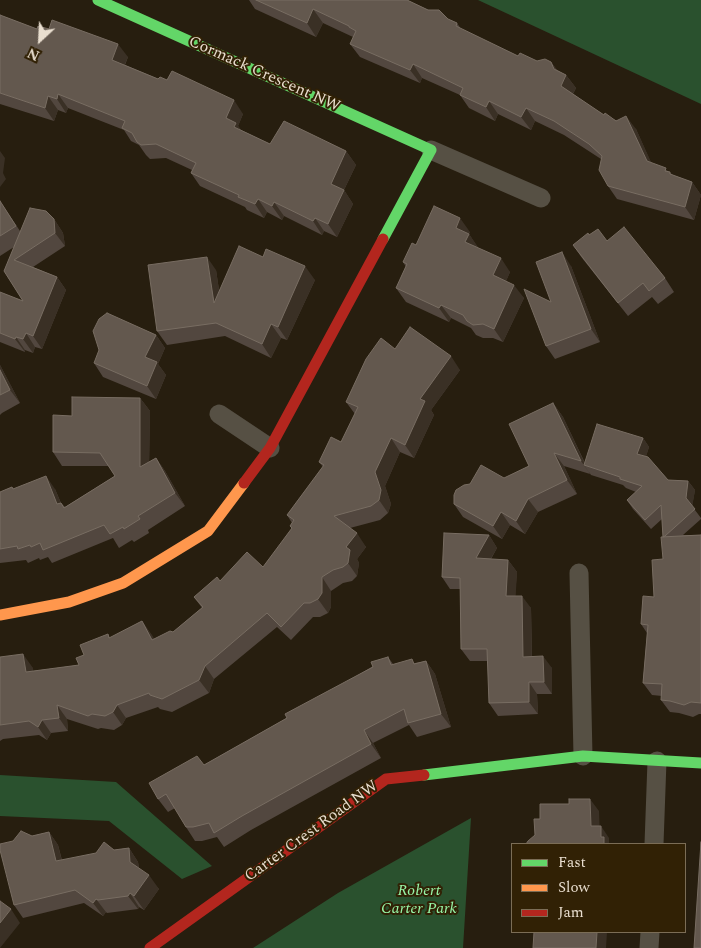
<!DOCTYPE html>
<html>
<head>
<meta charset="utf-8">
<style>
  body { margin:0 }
  #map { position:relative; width:701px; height:948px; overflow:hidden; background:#271e0f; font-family:Spectral,serif }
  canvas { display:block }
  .legend { position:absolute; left:511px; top:843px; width:175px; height:90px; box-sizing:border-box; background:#312105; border:1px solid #7b6d56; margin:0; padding:6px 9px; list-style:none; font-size:15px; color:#e9decf }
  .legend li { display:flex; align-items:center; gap:10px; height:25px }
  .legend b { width:25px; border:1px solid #7b6d56 }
  .north { position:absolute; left:15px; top:15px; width:50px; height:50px; -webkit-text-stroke:4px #312105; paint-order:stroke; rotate:205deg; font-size:14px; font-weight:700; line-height:20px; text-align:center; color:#e9decf }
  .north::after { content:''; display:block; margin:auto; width:18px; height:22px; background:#e9decf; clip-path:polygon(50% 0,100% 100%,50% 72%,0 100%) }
</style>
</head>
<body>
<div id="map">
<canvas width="701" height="948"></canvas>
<ul class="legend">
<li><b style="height:6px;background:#63d668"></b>Fast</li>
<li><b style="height:6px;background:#ff974d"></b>Slow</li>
<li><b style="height:6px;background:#b3261e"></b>Jam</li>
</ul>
<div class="north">N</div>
</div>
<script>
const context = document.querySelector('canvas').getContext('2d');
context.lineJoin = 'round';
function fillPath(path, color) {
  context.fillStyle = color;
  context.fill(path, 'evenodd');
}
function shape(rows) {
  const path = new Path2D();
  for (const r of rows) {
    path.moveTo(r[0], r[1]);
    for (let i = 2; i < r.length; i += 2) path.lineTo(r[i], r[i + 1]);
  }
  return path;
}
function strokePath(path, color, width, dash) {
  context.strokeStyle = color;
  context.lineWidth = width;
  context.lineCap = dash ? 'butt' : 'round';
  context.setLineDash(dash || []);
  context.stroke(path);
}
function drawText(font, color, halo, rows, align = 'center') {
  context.font = font + ' Spectral,serif';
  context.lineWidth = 4;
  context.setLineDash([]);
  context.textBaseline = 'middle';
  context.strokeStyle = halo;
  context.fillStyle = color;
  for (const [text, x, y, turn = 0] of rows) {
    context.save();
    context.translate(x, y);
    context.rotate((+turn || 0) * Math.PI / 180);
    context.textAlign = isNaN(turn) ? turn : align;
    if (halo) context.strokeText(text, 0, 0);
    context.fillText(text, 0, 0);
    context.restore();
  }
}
fillPath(shape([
  [478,0,701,0,701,104],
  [0,775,116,782,212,866,182,879,109,821,0,816],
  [471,818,463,948,253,948,338,893]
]), '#2a512e');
strokePath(shape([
  [431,150,541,198],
  [219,414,270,448],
  [579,573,583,756],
  [654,844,657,761],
  [649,948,650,932]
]), '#565044', 19);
strokePath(shape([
  [98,0,431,150,383,239],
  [424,775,583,756,701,763]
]), '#63d668', 11);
strokePath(shape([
  [0,615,69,602,123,583,208,531,244,483]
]), '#ff974d', 11);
strokePath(shape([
  [244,483,270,448,383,239],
  [150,948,386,779,424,775]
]), '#b3261e', 11);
fillPath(shape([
  [249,0,407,0,457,23,461,29,518,56,537,61,551,62,557,70,566,75,576,88,573,94,604,115,636,129,651,163,668,171,673,175,692,182,701,195,694,220,617,199,608,186,601,159,564,135,535,121,531,130,498,114,495,121,469,108,460,95,422,78,420,83,360,57,350,44,353,37,323,23,316,37,255,9],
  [0,15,37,29,128,57,125,65,243,114,238,126,241,130,270,144,346,151,356,165,344,190,353,204,337,237,324,231,322,235,284,216,282,220,267,212,264,218,247,210,245,207,200,186,191,173,192,170,166,158,150,159,146,155,139,145,131,141,124,130,68,108,66,113,58,110,54,121,0,104],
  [0,201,20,231,54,219,63,233,65,246,33,267,57,277,66,290,42,349,35,347,33,353,25,350,25,352,0,342,0,292,23,301,4,271,14,247,0,256],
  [470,232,469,234,478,248,510,272,506,281,524,298,503,342,493,338,483,338,476,335,471,328,451,318,449,322,406,302,396,288,406,267,403,262,416,245],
  [589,235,607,241,665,278,674,292,658,304,652,297,628,316,582,258,573,245],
  [263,257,315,280,287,340,281,338,271,358,225,336,167,345,157,331,216,270,219,290],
  [571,266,600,342,555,359,546,346,551,302],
  [156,335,165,348,158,364,166,375,156,399,103,377,94,363],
  [395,349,460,370,431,410,434,415,414,458,400,452,385,486,391,504,388,513,380,520,350,528,366,547,357,559,359,563,357,576,352,581,343,583,331,591,331,607,328,613,320,617,313,617,291,640,277,627,214,679,209,693,172,712,160,709,158,707,126,718,122,725,114,730,101,728,98,729,67,719,68,731,51,733,47,740,39,735,3,739,0,741,0,657,33,668,33,671,79,665,84,655,108,634,110,638,142,621,154,639,173,632,202,608,194,597,220,581,263,567,292,529,290,526,292,523,287,515,323,467,319,462,341,442,355,414,346,402],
  [0,365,20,403,2,413,0,415],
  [140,398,150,411,149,462,156,458,165,471,185,506,148,530,149,533,134,542,132,540,119,548,113,538,52,563,48,557,40,560,39,558,28,563,26,560,0,563,0,492,12,487,14,489,55,489,61,503,65,507,115,476,109,466,62,466,53,452],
  [553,403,563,417,585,463,643,438,649,447,646,456,668,480,688,481,695,490,692,506,701,518,701,519,683,535,701,535,701,714,699,714,693,717,679,713,670,712,661,700,662,696,652,695,643,683,647,633,641,624,654,597,663,559,663,537,662,519,651,529,633,509,627,500,636,492,626,488,623,485,591,475,589,472,590,474,564,466,577,494,538,512,525,534,510,525,502,539,463,517,454,504,529,466],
  [489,535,497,548,491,559,508,560,517,572,515,596,531,608,532,656,552,668,552,694,537,694,538,714,498,716,489,703,488,661,470,661,461,649,460,589,450,589,442,577],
  [388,657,393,664,415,663,426,661,435,674,451,727,417,737,409,725,373,743,381,758,251,830,224,847,217,837,202,841,195,841,186,827,175,808,168,812,158,799,204,765,287,718],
  [49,832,58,845,62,860,114,850,129,848,138,862,139,868,159,889,144,910,139,907,138,909,107,913,106,912,103,916,84,903,23,918,14,905,32,836]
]), '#52473f');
fillPath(shape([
  [313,9,323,23,316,37,307,23],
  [118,44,128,57,121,73,112,60],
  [551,62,561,76,566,75,576,88,570,99,561,86],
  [413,64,422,78,420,83,410,70],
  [58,94,68,108,66,113,57,99],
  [48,96,58,110,54,121,45,108],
  [234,100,243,114,238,126,246,137,244,141,226,118],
  [489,101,498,114,495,121,486,107],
  [526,108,535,121,531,130,521,117],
  [626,116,636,129,657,175,647,161],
  [0,151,5,158,3,173,6,179,0,187],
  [346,151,356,165,340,198,331,184],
  [692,182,701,195,694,220,685,207],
  [344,190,353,204,337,237,328,224],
  [258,199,267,212,264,218,255,204],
  [274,202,284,216,282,220,272,206],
  [315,218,324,231,322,235,313,221],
  [460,218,470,232,465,241,456,228],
  [54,219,63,233,65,246,55,233],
  [469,234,478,247,475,255,465,242],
  [562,252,571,266,600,342,591,329],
  [207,257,216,270,223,316,214,303],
  [501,258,510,272,503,288,493,275],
  [305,266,315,280,287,340,278,327],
  [57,277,66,290,42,349,33,336],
  [514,285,524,298,503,342,494,329],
  [441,305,451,318,449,322,439,308],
  [271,324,281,338,271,358,262,344],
  [26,333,35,347,33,353,23,339],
  [156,335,165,348,158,364,166,375,156,399,147,386,145,357],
  [16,337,25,350,25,352,15,339],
  [451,356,460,370,431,410,434,415,414,458,405,445,420,399],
  [0,365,20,403,10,390,0,370],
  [140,398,150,411,149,481,140,467],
  [553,403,563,417,586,466,584,465,590,474,581,461],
  [391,438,400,452,385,486,391,504,388,513,379,500,375,472],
  [643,438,649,447,644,463,637,454],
  [554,453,564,466,577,494,567,480],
  [156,458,165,471,185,506,175,493],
  [46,476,55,489,67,518,57,504],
  [688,481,695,490,692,508,686,498],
  [528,499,538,512,525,534,516,521],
  [501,512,510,525,502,539,493,526],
  [357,533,366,547,357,559,359,563,357,576,348,563,346,547],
  [489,535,497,548,484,570,476,558],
  [508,560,517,572,515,608,506,596],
  [322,577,331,591,331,607,328,613,318,599],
  [522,596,531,608,532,669,523,657],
  [142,621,152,635,162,654,152,640],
  [23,654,33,668,35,685,26,672],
  [543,656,552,668,552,694,544,682],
  [426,661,435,674,451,727,441,714],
  [205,666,214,679,209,693,199,680],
  [529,682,537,694,538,714,529,702],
  [57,705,67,719,68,731,59,718],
  [117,705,126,718,122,725,113,712],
  [42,720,51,733,47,740,38,727],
  [364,730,373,743,381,758,371,744],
  [590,799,599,811,600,838,591,826],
  [601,826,609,838,609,844,604,844,601,837],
  [49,832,58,845,65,874,56,861],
  [129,848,138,862,140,875,130,862],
  [149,875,159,889,144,910,134,896],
  [130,893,139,907,138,909,128,896],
  [96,899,106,912,103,916,93,903],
  [11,909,20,923,0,948,0,923],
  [597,932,607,932,606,948,596,948]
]), '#3a3025');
const building = shape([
  [256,0,407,0,428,10,439,10,448,19,457,23,456,26,518,56,520,53,537,61,545,59,551,62,554,69,566,75,561,86,604,115,605,113,616,121,626,116,647,161,666,168,665,171,670,172,670,174,692,182,685,207,608,186,599,170,602,156,589,144,554,121,526,108,521,117,489,101,486,107,460,95,463,88,413,64,410,70,350,44,356,31,349,27,349,26,313,9,307,23,256,0],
  [0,15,37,29,38,26,49,29,52,20,118,44,112,60,158,79,160,77,167,80,172,71,234,100,226,118,236,123,234,127,270,144,284,121,346,151,331,184,344,190,328,224,315,218,313,221,274,202,272,206,258,199,255,204,238,197,239,195,191,173,196,163,156,144,141,145,137,142,132,133,122,128,125,121,58,94,57,99,48,96,45,108,0,93,0,15],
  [0,201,16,226,0,236,0,201],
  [434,206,460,218,456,228,469,234,465,242,501,258,493,275,514,285,494,329,483,324,473,325,467,321,463,315,441,305,439,308,396,288,407,264,403,262,412,243,416,245,434,206],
  [30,208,46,211,54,219,55,233,14,260,57,277,33,336,26,333,23,339,16,337,15,339,0,333,0,292,23,301,4,271,30,208],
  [624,227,665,278,649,291,643,283,618,303,573,245,588,233,589,235,598,229,607,241,624,227],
  [239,246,263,257,266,249,305,266,278,327,271,324,262,344,216,323,157,331,148,265,207,257,214,303,239,246],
  [562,252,591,329,546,346,524,289,551,302,536,262,562,252],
  [107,313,156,335,145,357,157,362,147,386,94,363,99,350,93,331,99,319,107,313],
  [410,327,451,356,420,399,425,401,405,445,391,438,375,472,381,490,379,500,371,506,334,516,357,533,346,547,350,550,348,563,343,567,333,570,322,577,322,593,318,599,310,603,304,603,281,627,267,613,205,666,199,680,162,699,150,695,149,693,117,705,113,712,105,716,92,714,88,716,57,705,59,718,42,720,38,727,29,721,0,725,0,657,23,654,26,672,79,665,76,658,84,655,80,645,108,634,109,638,142,621,152,640,170,631,173,632,203,607,194,597,217,577,220,581,247,552,263,567,292,528,290,526,294,520,287,515,324,465,319,462,331,437,341,442,358,407,346,402,366,359,381,338,395,349,410,327],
  [0,370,10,390,0,395,0,370],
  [72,397,140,398,140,467,156,458,175,493,138,516,140,519,124,529,123,527,110,534,104,525,43,550,40,543,31,547,30,545,18,549,17,546,0,549,0,492,12,487,13,489,46,476,57,504,61,503,64,508,115,476,100,453,53,452,53,415,72,416,72,397],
  [553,403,581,461,554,453,567,480,528,499,516,521,501,512,493,526,454,504,454,495,456,490,464,485,470,484,481,465,504,478,529,466,509,424,553,403],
  [597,424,643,438,637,454,648,457,668,480,688,481,686,498,695,509,665,536,663,537,661,505,645,520,627,500,642,486,620,479,620,477,584,465,597,424],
  [444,533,489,535,476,558,508,560,506,596,522,596,523,657,543,656,544,682,529,682,529,702,489,703,487,649,461,649,460,578,442,577,444,533],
  [701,535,701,703,691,702,684,705,670,701,661,700,662,684,643,683,648,625,641,624,643,596,654,597,652,560,663,559,661,537,701,535],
  [388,657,391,665,412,659,414,664,426,661,441,714,408,723,404,709,364,730,371,744,242,816,214,833,209,823,193,827,186,827,166,794,158,799,149,783,197,756,204,765,287,718,285,714,373,667,371,662,388,657],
  [569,799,590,799,591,826,601,826,601,837,604,837,604,844,526,844,528,841,535,835,534,819,540,819,540,804,569,804,569,799],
  [21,831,32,836,49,832,56,861,96,853,104,842,114,850,129,848,130,862,149,875,134,896,130,893,128,896,98,900,96,899,93,903,75,890,14,905,0,850,0,844,13,841,21,831],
  [701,842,701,948,694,948,701,842],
  [0,901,11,909,0,923,0,901],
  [534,932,597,932,596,948,533,948,534,932]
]);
fillPath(building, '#63584e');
strokePath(building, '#786d62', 1);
drawText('16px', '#e9decf', '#312105', [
  ["Cormack Crescent NW",264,75,24],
  ["Carter Crest Road NW",312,832,-36]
]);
drawText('italic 16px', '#97f5a6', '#312105', [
  ["Robert",419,892],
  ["Carter Park",419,910]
]);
</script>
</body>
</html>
